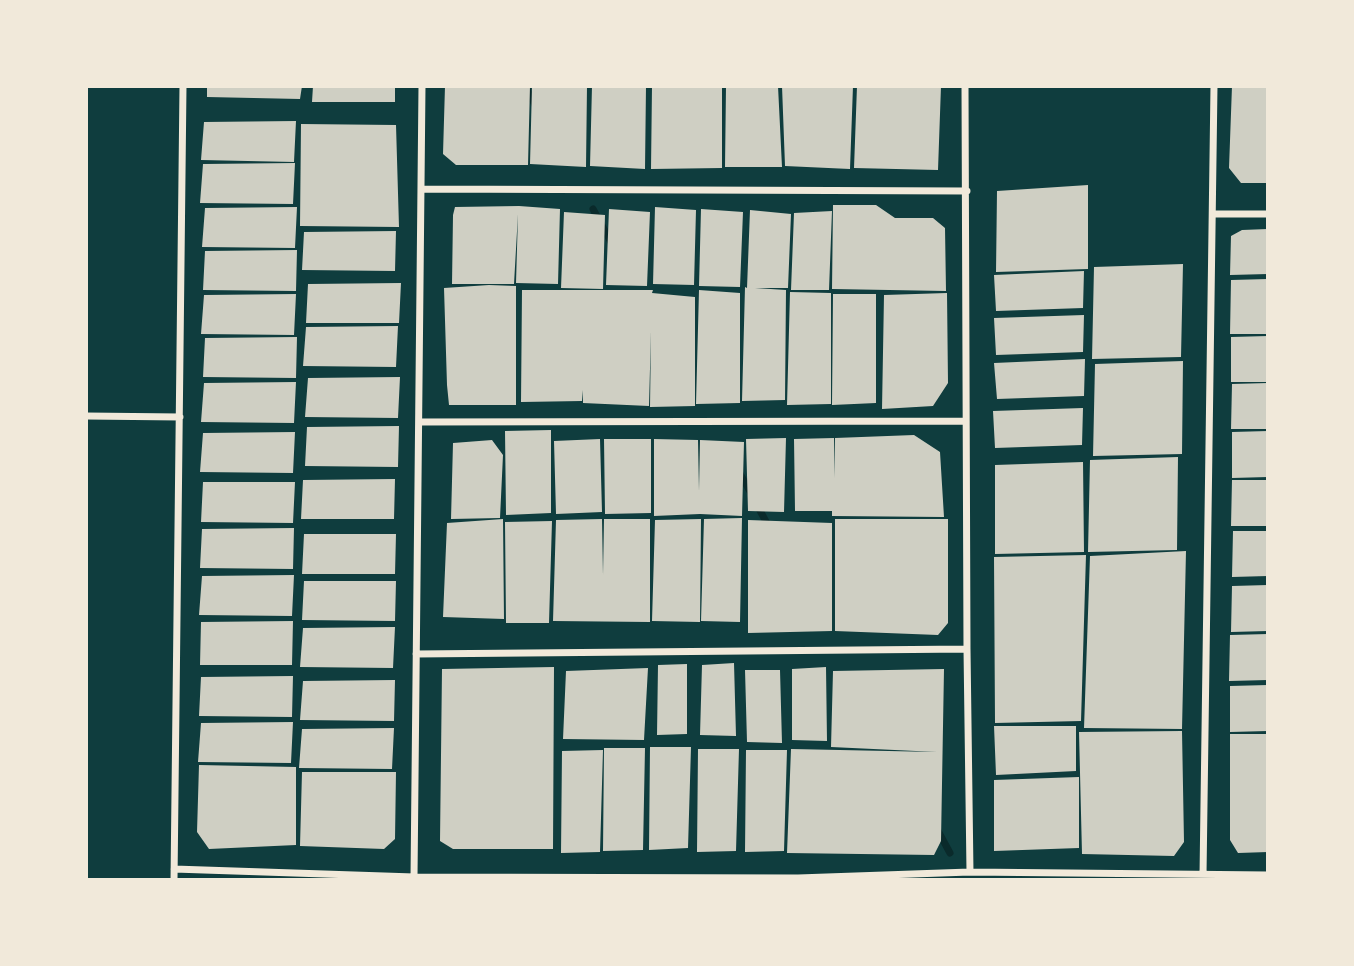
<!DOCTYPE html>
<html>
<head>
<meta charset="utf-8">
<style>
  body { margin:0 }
  #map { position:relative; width:1354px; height:966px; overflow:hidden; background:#0f3d3e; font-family:Lato,sans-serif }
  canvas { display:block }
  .frame { position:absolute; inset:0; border:88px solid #f1e9da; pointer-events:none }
</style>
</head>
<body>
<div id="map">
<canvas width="1354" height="966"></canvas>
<div class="frame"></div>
</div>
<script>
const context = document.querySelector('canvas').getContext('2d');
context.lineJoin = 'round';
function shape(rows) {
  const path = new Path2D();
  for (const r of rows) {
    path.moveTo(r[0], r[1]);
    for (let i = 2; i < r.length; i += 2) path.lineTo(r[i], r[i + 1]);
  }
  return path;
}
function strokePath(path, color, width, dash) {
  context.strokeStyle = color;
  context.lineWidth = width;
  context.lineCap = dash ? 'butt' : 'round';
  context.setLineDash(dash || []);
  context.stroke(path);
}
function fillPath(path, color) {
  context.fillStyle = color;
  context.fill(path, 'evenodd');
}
strokePath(shape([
  [525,86,536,107],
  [593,209,611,242],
  [739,472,752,495],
  [757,505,770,529],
  [937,829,950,853]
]), '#0a2a2b', 7);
fillPath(shape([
  [207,86,302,86,300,99,207,97],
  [313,86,395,86,395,102,312,102],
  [445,86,530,86,528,165,456,165,443,154],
  [532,86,587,86,586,167,530,164],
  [592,86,646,86,645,169,590,166],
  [652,86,722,86,722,168,651,169],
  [726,86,778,86,782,167,725,167],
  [782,86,853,86,850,169,785,166],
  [857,86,941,86,938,170,854,168],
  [1232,86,1268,86,1268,183,1241,183,1229,168],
  [296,121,294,162,201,160,204,122],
  [301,124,396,125,399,227,300,226],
  [295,163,293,204,200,203,203,164],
  [1088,185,1088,269,996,272,997,191],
  [833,205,876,205,895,218,933,218,945,228,946,291,832,289],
  [519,206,560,209,558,284,516,283,518,214,514,284,452,284,453,215,455,207],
  [297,207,295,248,202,247,205,208],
  [655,207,696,210,694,285,653,284],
  [609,209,650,212,647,286,606,285],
  [701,209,743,212,740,287,699,286],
  [750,210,791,214,788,288,755,288,786,290,785,400,742,401,745,287,747,288],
  [832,211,829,290,791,290,794,213],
  [564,212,605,215,603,289,561,288],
  [1268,229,1268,274,1230,275,1231,236,1242,230],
  [396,231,395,271,302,270,304,232],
  [297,250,296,291,203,290,205,251],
  [1183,264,1181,357,1092,359,1094,267],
  [1084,271,1083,308,996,311,994,275],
  [1268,279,1268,334,1230,334,1231,280],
  [401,283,399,323,306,323,308,284],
  [489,285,516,286,516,405,449,405,447,385,444,288],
  [522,290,653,290,652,293,695,297,695,406,650,407,651,331,649,406,583,403,583,390,582,401,521,402],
  [699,290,740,293,740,403,696,404],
  [790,292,831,293,831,404,787,405],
  [947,293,948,383,933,406,882,409,884,295],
  [296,294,294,335,201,334,204,295],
  [833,294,876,294,876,403,832,405],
  [1084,315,1083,352,996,355,994,318],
  [398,326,396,367,303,366,306,327],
  [1268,336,1268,382,1231,382,1231,337],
  [297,337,296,378,203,377,205,338],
  [1085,359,1084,396,997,399,994,363],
  [1183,361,1182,454,1093,456,1095,364],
  [400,377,398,418,305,417,308,378],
  [296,382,294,423,201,422,204,383],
  [1268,383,1268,429,1231,429,1232,384],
  [1083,408,1082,445,995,448,993,411],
  [399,426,398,467,305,466,307,427],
  [551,430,551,513,506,515,505,431],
  [1268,431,1268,477,1232,478,1232,432],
  [295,432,293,473,200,472,203,433],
  [914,435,940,452,944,517,832,516,832,511,795,511,794,439,834,438,834,478,835,438],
  [786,438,784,512,748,511,746,439],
  [600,439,602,512,556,514,554,441],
  [604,439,651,439,651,513,605,514],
  [654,439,698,440,699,491,700,440,744,442,742,516,700,514,654,516],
  [492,440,503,455,500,518,451,519,453,443],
  [1178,457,1177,550,1088,552,1090,460],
  [1083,462,1084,552,995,554,995,465],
  [395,479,394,519,301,519,303,480],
  [1232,480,1268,480,1268,526,1231,526],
  [203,482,295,482,293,523,201,522],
  [742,518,740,622,701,621,704,519],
  [503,519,504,619,443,617,447,523],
  [602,519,603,575,604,519,650,519,650,622,553,621,556,520],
  [701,519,700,622,652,621,655,520],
  [835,519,948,519,948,623,938,635,835,631],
  [748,520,832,523,832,631,748,633],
  [552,521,549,623,506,623,505,522],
  [294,528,293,569,200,568,202,529],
  [1233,531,1268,531,1268,576,1232,577],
  [304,534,396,534,395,574,302,574],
  [1186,551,1182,729,1084,728,1090,556],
  [1086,555,1081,721,995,723,994,557],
  [294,575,292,616,199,615,202,576],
  [304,581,396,581,395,621,302,620],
  [1268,585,1268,631,1231,632,1232,586],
  [293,621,292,665,200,665,201,622],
  [395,627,393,668,300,667,303,628],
  [1268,634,1268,680,1229,681,1230,635],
  [734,663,736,736,700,735,702,665],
  [687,664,687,734,657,735,658,665],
  [554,667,553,849,453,849,440,841,442,669],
  [826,667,827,741,792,740,792,669],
  [648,668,644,740,563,739,566,671],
  [944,669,941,841,934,855,787,853,791,749,937,752,831,747,833,671],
  [745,670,780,670,782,743,747,742],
  [293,676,292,717,199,716,201,677],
  [395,680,394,721,300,720,303,681],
  [1268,685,1268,731,1230,732,1230,686],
  [293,722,291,763,198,762,201,723],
  [994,726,1076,726,1076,771,996,775],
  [394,728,392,769,299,768,302,729],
  [1182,731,1184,842,1174,856,1082,854,1079,732],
  [1230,734,1268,734,1268,852,1238,853,1230,840],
  [650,747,691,747,688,848,649,850],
  [604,748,645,748,643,850,603,851],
  [698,749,739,749,736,851,697,852],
  [603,750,600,852,561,853,562,751],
  [746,750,787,750,784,851,745,852],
  [199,765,296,767,296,845,209,849,197,832],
  [302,772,396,772,395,839,384,849,300,846],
  [1079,777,1079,848,994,851,994,780]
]), '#cfcfc3');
strokePath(shape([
  [965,86,967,649,970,872],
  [421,189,967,191],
  [1213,214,1268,214],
  [86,416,180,417],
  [419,422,966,421],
  [416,654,967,649],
  [174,869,414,877,798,878,970,872,1268,875],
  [1203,875,1214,86],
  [414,877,422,86],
  [174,880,183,86]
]), '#f1e9da', 7);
</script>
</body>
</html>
